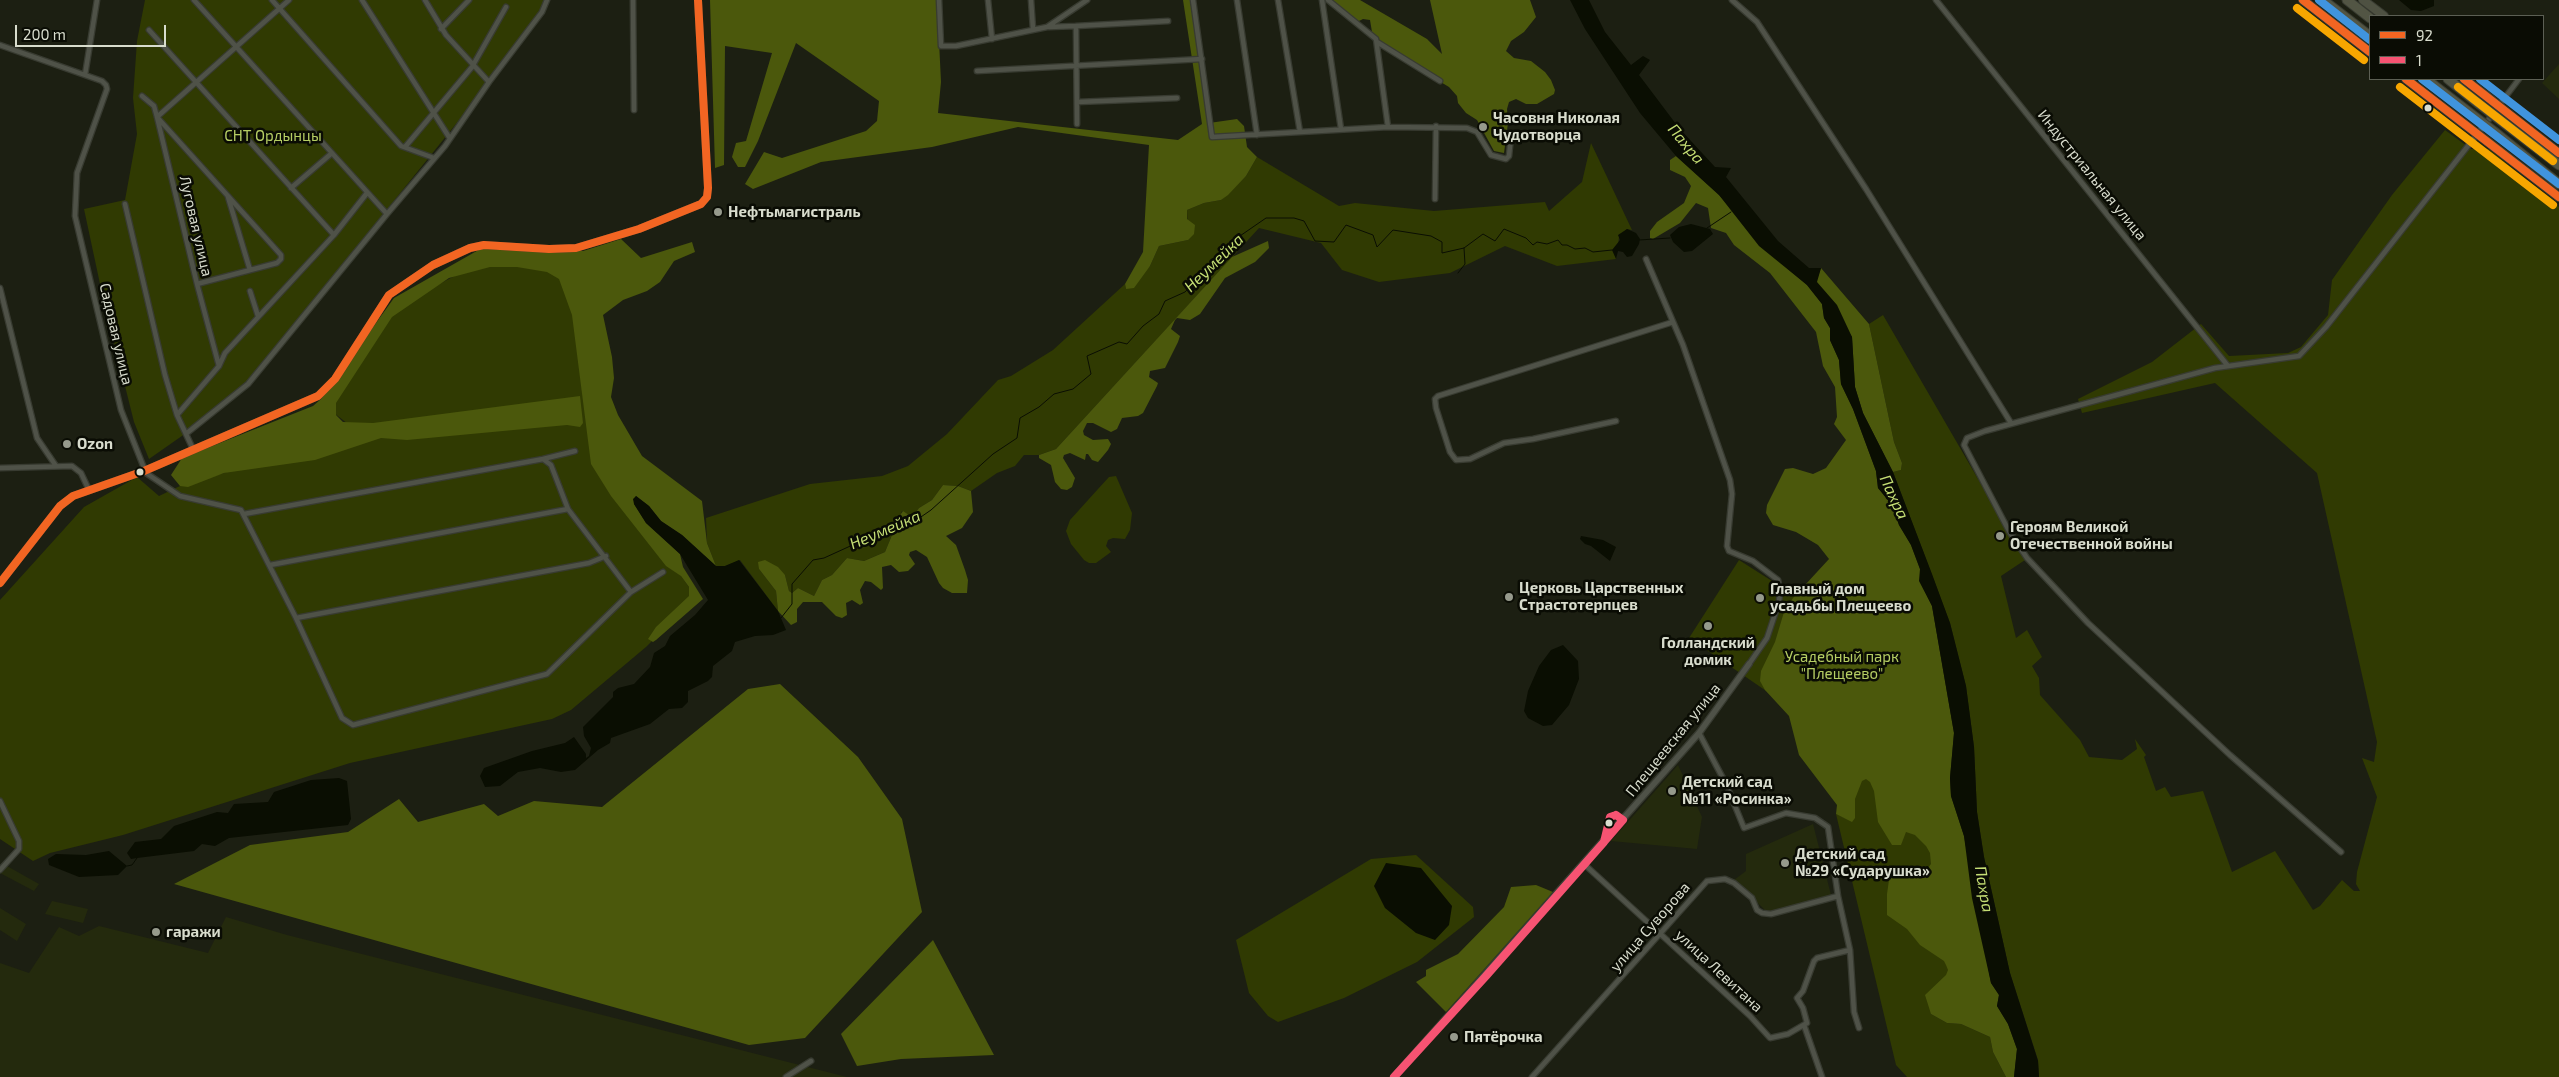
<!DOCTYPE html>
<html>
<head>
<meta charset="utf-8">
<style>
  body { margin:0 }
  #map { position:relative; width:2559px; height:1077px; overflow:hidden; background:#1c1f12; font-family:"Exo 2",sans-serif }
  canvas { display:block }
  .legend { position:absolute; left:2369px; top:15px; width:175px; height:65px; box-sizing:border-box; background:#0a0c04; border:1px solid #5c5f54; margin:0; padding:6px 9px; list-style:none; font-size:15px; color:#d8dccd }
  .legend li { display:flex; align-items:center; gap:10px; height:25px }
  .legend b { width:25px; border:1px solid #5c5f54 }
  .scale { position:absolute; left:15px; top:25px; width:151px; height:22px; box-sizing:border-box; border:2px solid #d8dccd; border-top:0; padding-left:6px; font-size:15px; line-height:18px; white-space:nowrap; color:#d8dccd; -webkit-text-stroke:4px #0a0c04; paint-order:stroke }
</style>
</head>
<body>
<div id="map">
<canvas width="2559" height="1077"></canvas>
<ul class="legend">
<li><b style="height:6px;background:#f26522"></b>92</li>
<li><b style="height:6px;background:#f65372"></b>1</li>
</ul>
<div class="scale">200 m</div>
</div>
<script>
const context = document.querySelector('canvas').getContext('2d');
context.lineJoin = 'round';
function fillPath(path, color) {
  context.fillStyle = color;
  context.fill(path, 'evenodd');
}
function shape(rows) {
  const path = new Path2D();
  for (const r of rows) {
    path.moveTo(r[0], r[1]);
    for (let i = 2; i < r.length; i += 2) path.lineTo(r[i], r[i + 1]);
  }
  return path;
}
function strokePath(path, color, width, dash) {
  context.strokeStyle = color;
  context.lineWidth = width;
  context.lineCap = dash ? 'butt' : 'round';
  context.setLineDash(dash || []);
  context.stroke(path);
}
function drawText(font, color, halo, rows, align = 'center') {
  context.font = font + ' "Exo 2",sans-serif';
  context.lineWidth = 5;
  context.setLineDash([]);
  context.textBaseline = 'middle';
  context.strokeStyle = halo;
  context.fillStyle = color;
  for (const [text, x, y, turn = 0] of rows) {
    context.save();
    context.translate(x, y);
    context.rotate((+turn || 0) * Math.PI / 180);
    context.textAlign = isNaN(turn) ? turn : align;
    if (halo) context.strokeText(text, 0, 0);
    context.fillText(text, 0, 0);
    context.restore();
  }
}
fillPath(shape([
  [2559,64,2559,99,2542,83],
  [1678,765,1702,817,1697,849,1611,841],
  [1813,824,1831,895,1768,913,1734,880,1746,871,1746,854],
  [7,866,39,884,34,891,0,873],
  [52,901,88,909,83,923,45,914],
  [0,908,26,924,17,941,0,930],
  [226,917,287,935,847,1077,0,1077,0,963,29,973,59,927,79,936,99,926,208,953]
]), '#242a0d');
fillPath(shape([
  [145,0,547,0,489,83,255,373,209,417,149,459,134,422,103,298,84,209,125,200,137,134,133,98,137,41],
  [2445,130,2471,149,2489,149,2559,207,2559,1077,2039,1077,2038,1060,2010,973,1984,857,1977,812,1974,747,1966,686,1950,623,1893,472,1901,470,1902,463,1894,442,1869,324,1883,315,2025,560,2001,576,2016,638,2027,630,2042,657,2032,666,2039,678,2040,695,2080,740,2089,757,2122,760,2137,749,2135,739,2146,755,2144,757,2156,791,2165,787,2171,797,2203,791,2232,872,2275,851,2313,910,2320,906,2342,880,2354,891,2360,891,2356,884,2357,872,2377,797,2362,758,2374,762,2377,742,2317,473,2215,383,2082,413,2078,399,2152,362,2201,324,2229,356,2288,353,2301,347,2328,315,2332,280,2392,195],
  [1591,143,1632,230,1627,229,1619,237,1616,259,1557,266,1505,246,1450,273,1379,282,1342,270,1321,243,1259,228,1056,449,1039,455,1024,455,1015,466,997,473,971,491,958,486,943,485,932,500,919,508,912,517,902,511,885,552,864,561,847,558,832,575,822,580,814,596,798,588,792,593,789,591,785,575,759,569,776,591,778,611,740,560,725,566,716,566,707,543,706,518,810,484,882,476,908,466,947,434,998,380,1011,376,1053,350,1125,284,1126,289,1150,266,1159,246,1188,240,1187,210,1204,203,1221,200,1246,176,1257,157,1339,206,1355,203,1434,211,1545,202,1549,211,1582,182],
  [479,263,543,263,561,274,577,311,598,467,657,542,696,597,646,647,571,710,552,719,350,763,123,835,50,853,33,861,0,839,0,600,84,507,137,477,159,496,180,486,224,473,352,427,330,410,396,307],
  [1116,476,1132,513,1130,530,1125,539,1113,538,1108,540,1106,546,1111,552,1096,563,1089,563,1084,560,1071,544,1066,531,1070,520,1098,489,1109,477],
  [1739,560,1805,602,1890,598,1986,997,1931,1014,1947,1023,1961,1024,1990,1037,1993,1052,2006,1077,1907,1077,1896,1065,1836,814,1845,818,1791,708,1689,638],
  [1416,855,1473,907,1474,917,1417,962,1344,998,1278,1022,1268,1016,1249,993,1236,940,1371,859]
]), '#303a02');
fillPath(shape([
  [710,0,937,0,941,82,938,113,1178,140,1202,124,1183,0,1190,0,1209,123,1237,119,1244,126,1247,147,1257,157,1246,176,1228,195,1221,200,1204,203,1187,210,1187,219,1195,225,1194,234,1188,240,1159,246,1150,266,1134,288,1126,289,1125,284,1143,252,1149,145,1018,127,932,147,821,162,753,189,745,184,764,152,782,158,866,131,877,121,879,101,796,43,758,141,745,167,738,167,732,157,736,143,746,141,772,53,725,46,724,165,715,168],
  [1332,0,1360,0,1427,39,1442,54,1430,0,1530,0,1536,17,1524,32,1511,41,1506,51,1514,58,1531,61,1545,72,1551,80,1555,90,1554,94,1537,104,1526,104,1516,99,1509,102,1507,109,1508,123,1504,153,1494,151,1477,120,1466,113,1458,103,1457,96,1449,87,1380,46,1372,32,1370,20,1363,19,1357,22,1334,6],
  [1676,156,1719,195,1787,268,1807,285,1822,304,1824,318,1830,328,1830,340,1839,360,1841,384,1853,409,1876,471,1878,488,1892,505,1899,525,1911,545,1920,569,1920,581,1932,606,1954,733,1950,778,1951,796,1964,836,1991,983,1999,995,1997,1006,2008,1024,2017,1049,2014,1077,2006,1077,1993,1052,1990,1037,1961,1024,1947,1023,1931,1014,1925,995,1946,975,1948,970,1946,965,1944,961,1920,945,1907,929,1887,915,1887,894,1890,873,1893,868,1898,868,1913,874,1924,873,1931,864,1930,853,1926,846,1915,835,1906,832,1901,845,1892,845,1878,822,1874,791,1870,782,1866,779,1862,781,1855,799,1855,818,1852,822,1836,814,1837,805,1799,755,1789,716,1765,690,1760,681,1761,671,1775,642,1784,612,1793,598,1829,559,1818,545,1796,532,1773,525,1766,513,1767,505,1785,469,1793,468,1813,474,1826,468,1846,440,1834,424,1837,417,1835,387,1823,366,1816,332,1770,273,1734,245,1726,233,1711,228,1708,208,1696,203,1680,223,1653,239,1650,238,1650,231,1657,222,1684,203,1691,186,1685,177,1670,170,1670,160],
  [621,239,641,258,692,242,695,252,674,261,660,282,647,291,623,300,603,315,612,357,614,378,611,397,618,415,642,456,702,501,707,543,716,566,682,535,661,521,649,506,636,496,634,504,646,523,680,554,683,567,703,599,656,640,653,642,648,639,656,627,689,596,689,587,681,576,666,566,611,496,591,464,572,315,559,279,547,272,517,267,490,267,449,278,392,317,336,403,336,415,343,422,373,423,580,396,583,423,580,427,567,425,407,440,381,438,315,460,224,473,188,487,180,486,171,475,182,458,313,406,321,399,394,298,482,248,583,251],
  [1268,241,1269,248,1255,262,1225,278,1200,314,1190,320,1177,318,1175,320,1171,329,1180,336,1178,342,1165,368,1150,371,1149,377,1158,383,1157,386,1143,413,1138,416,1122,418,1117,429,1111,432,1093,423,1087,423,1083,431,1084,435,1093,440,1108,439,1111,444,1108,450,1098,462,1092,460,1088,454,1086,454,1085,460,1070,453,1064,455,1063,458,1075,478,1072,487,1067,490,1061,489,1055,482,1051,465,1039,458,1039,455,1056,449,1232,257],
  [1821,268,1869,324,1894,442,1902,463,1901,470,1893,472,1863,413,1855,387,1852,337,1816,282],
  [943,485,958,486,971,491,973,512,962,528,946,536,956,545,965,570,968,580,967,593,952,593,943,588,939,583,927,557,916,550,910,552,909,555,915,564,908,571,899,572,891,565,882,567,883,588,881,590,871,582,865,581,860,590,863,603,860,605,852,600,846,603,847,615,842,618,836,616,822,602,803,602,797,609,797,622,791,625,778,611,776,591,759,569,758,562,765,560,778,567,785,575,789,591,792,593,798,588,814,596,822,580,832,575,847,558,864,561,885,552,892,535,891,528,903,511,912,517,919,508,932,500],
  [780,684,858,757,902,819,922,912,805,1038,749,1045,174,884,250,845,348,832,399,799,418,822,484,804,498,816,534,801,602,807,748,689],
  [1536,885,1553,892,1446,1012,1416,982,1426,976,1426,970,1458,954,1504,907,1511,887],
  [933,940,994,1055,901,1059,857,1066,841,1034]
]), '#4b580c');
fillPath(shape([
  [1570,0,1589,0,1605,32,1631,65,1643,56,1650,60,1639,75,1679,128,1715,167,1731,168,1726,177,1778,241,1809,268,1821,268,1817,282,1837,305,1852,337,1855,387,1863,413,1893,472,1932,574,1950,623,1966,686,1974,747,1977,812,1984,857,2010,973,2038,1061,2039,1077,2014,1077,2017,1049,2008,1024,1997,1006,1999,995,1991,983,1972,898,1964,836,1951,796,1950,778,1954,733,1932,606,1919,581,1920,569,1911,545,1899,525,1892,505,1878,488,1876,471,1853,409,1841,384,1839,360,1830,340,1830,328,1824,318,1822,304,1807,285,1759,246,1719,195,1676,156,1640,113,1585,29],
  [2399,0,2434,0,2434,6,2421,11,2411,10],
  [1691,224,1710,229,1713,234,1692,251,1684,252,1673,242,1670,235,1679,227],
  [1627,229,1636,233,1640,239,1639,244,1632,256,1627,257,1623,252,1618,251,1616,259,1612,250,1620,240,1618,235],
  [636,496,649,506,661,521,682,535,716,566,725,566,739,560,778,611,786,630,773,635,755,636,735,642,732,651,713,666,712,677,708,681,688,691,688,702,682,708,669,709,650,724,611,738,610,743,598,750,575,770,561,772,540,768,518,772,500,786,485,787,480,776,484,768,532,751,565,743,574,737,586,754,586,758,589,756,591,748,584,736,583,727,613,697,613,692,618,688,634,684,650,667,654,653,665,646,670,636,695,615,708,600,680,554,646,523,634,504,633,499],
  [1581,536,1603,540,1616,547,1610,561,1591,546,1585,544,1580,539],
  [1563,645,1578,661,1579,679,1569,705,1552,725,1543,726,1528,718,1524,711,1528,691,1539,666,1551,650],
  [339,778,347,781,351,819,348,825,229,838,215,846,202,844,194,851,137,858,131,859,127,853,135,842,161,839,174,826,217,812,228,813,234,804,268,802,274,792,311,780],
  [109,851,127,866,118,875,79,877,49,865,48,859,56,854,86,855],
  [1386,863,1421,868,1452,906,1449,925,1435,940,1416,933,1385,908,1374,886]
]), '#0a0e02');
strokePath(shape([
  [1707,228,1731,212],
  [1639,240,1670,238],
  [1458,273,1465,264,1464,248],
  [781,618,792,604,792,584,813,560,824,558,903,522,918,519,931,510,993,454,1017,438,1020,418,1039,407,1054,394,1073,389,1091,374,1087,356,1119,342,1127,344,1143,326,1159,314,1165,301,1185,292,1237,238,1266,218,1294,218,1304,221,1315,241,1334,242,1346,225,1373,235,1377,247,1393,230,1431,236,1442,242,1442,253,1464,248,1483,234,1495,241,1504,229,1526,238,1533,245,1537,242,1547,244,1558,240,1562,245,1567,245,1575,249,1585,248,1593,252,1612,250],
  [127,866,132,865,137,858]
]), '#0a0e02', 1);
const minor = shape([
  [272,0,401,146,434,158],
  [362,0,449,137],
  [425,0,446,35,489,82],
  [633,0,634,110],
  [939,0,941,46,956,46,1047,27,1087,0],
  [988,0,992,39],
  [1031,0,1033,29],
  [1193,0,1212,137,1388,127,1467,128,1477,132,1491,155,1506,159,1509,156,1511,136],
  [1237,0,1257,135],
  [1278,0,1300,132],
  [1322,0,1341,129],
  [1328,0,1376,39,1388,127],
  [1732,0,1757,22,1866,189,2011,423],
  [1936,0,2228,366],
  [1076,26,1168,21],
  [1049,27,1076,26,1077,124],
  [441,29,469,0],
  [149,30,334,235,367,193],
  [1377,42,1440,81],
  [0,45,102,81,106,85,107,89,77,173,75,216,121,410,146,473,180,496,241,510,296,618,342,718,353,725,547,674,631,592,568,509,551,465,543,459,244,514],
  [977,71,1202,59],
  [85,75,97,0],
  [142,96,154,106,157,117,197,284,219,366],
  [1077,102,1177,98],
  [2497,108,2519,79],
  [405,147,472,67,506,7],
  [291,188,332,153],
  [228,197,250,270],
  [1435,199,1436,126],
  [125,204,165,375,177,415],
  [387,214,445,146,489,82,542,12,547,0],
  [1646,259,1683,345,1730,480,1732,494,1727,546,1729,551,1753,561,1778,580,1780,591,1779,602,1767,638,1749,664],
  [197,284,277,263,281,259,281,255,157,117,289,0],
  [0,288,37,438,56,466],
  [250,291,258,316],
  [1616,421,1533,439,1504,443,1470,459,1456,460,1450,452,1436,408,1435,399,1438,396,1673,322],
  [187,433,248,384,387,214,194,0],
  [193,449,177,415,219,366,225,353,334,235],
  [543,459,575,451],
  [0,468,72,466,81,473,89,490],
  [270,565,568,509],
  [631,592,663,572],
  [296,618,589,563,606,556],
  [1699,733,1726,784,1744,828,1786,813,1815,818,1828,827,1838,896,1850,950,1854,1012,1859,1028],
  [0,801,19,841,19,849,0,870],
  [2341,852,2230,755,2088,623,2027,558,2009,531,1964,445,1967,438,1985,431,2215,368,2299,356,2326,327,2493,114],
  [1584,864,1750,1016,1770,1038,1788,1034,1807,1023,1803,1008,1797,998,1803,991,1814,961,1817,958,1850,950],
  [1804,1025,1822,1077],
  [786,1077,811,1061],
  [1532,1077,1707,881,1725,879,1734,883,1752,898,1757,910,1762,913,1771,914,1838,896]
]);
const tertiary = shape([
  [0,583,60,506,73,496,144,471,318,396,335,379,389,295,433,265,470,248,484,245,549,249,576,248,639,229,701,204,707,197,708,188,698,0],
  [1394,1077,1699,733,1749,664]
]);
const primary = shape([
  [2303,0,2370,52],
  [2363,0,2384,16],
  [2406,79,2463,123],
  [2464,79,2485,95],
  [2510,115,2559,153],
  [2488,142,2559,197]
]);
const motorway = shape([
  [2323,0,2370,36],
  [2347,0,2370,18],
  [2426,79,2470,113],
  [2448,79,2478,103],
  [2504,123,2559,165],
  [2496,133,2559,184]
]);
strokePath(minor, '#383b31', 7);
strokePath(tertiary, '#383b31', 8);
strokePath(primary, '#383b31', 10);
strokePath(motorway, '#383b31', 11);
strokePath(minor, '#4f5248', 4.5);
strokePath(tertiary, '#4f5248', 5.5);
strokePath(primary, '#4e5142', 8);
strokePath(motorway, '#525544', 9);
const primaryBridge = shape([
  [2485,95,2510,115],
  [2463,123,2488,142]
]);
const motorwayBridge = shape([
  [2478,103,2504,123],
  [2470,113,2496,133]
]);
strokePath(primaryBridge, '#383b31', 10, []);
strokePath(motorwayBridge, '#383b31', 11, []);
strokePath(primaryBridge, '#4e5142', 8);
strokePath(motorwayBridge, '#525544', 9);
strokePath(shape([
  [2303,0,2370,52],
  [2406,79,2559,197],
  [2464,79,2559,153],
  [0,583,60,506,73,496,144,471,318,396,335,379,389,295,433,265,470,248,484,245,549,249,576,248,639,229,701,204,707,197,708,188,698,0]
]), '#f26522', 8);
strokePath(shape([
  [1616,815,1623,820,1604,842,1610,817,1616,815],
  [1486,976,1394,1077,1444,1022,1486,976],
  [1486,976,1604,842],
  [1486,976,1604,842]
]), '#f65372', 8);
strokePath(shape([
  [2297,8,2364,60],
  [2400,87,2553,205],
  [2458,87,2553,161]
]), '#f7a600', 8);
strokePath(shape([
  [2319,0,2370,40],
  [2422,79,2559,184],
  [2480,79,2559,140]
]), '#4094de', 8);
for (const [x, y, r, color] of [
  [2428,108,4.5,"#d8dccd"],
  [1483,127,5,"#969a8c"],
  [718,212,5,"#969a8c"],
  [67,444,5,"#969a8c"],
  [140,472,4.5,"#d8dccd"],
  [2000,536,5,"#969a8c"],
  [1509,597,5,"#969a8c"],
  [1760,598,5,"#969a8c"],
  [1708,626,5,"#969a8c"],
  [1672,791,5,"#969a8c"],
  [1609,823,4.5,"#d8dccd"],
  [1785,863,5,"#969a8c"],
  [156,932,5,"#969a8c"],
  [1454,1037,5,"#969a8c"]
]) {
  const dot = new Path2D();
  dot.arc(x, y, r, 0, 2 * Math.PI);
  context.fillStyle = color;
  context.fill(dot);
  strokePath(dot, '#0a0c04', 2);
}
drawText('bold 15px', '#d8dccd', '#0a0c04', [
  ["Часовня Николая",1493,118],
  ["Чудотворца",1493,135],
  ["Нефтьмагистраль",728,212],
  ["Ozon",77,444],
  ["Героям Великой",2010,527],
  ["Отечественной войны",2010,544],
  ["Церковь Царственных",1519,588],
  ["Страстотерпцев",1519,605],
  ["Главный дом",1770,589],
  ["усадьбы Плещеево",1770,606],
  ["Голландский",1708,643,"center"],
  ["домик",1708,660,"center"],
  ["Детский сад",1682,782],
  ["№11 «Росинка»",1682,799],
  ["Детский сад",1795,854],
  ["№29 «Сударушка»",1795,871],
  ["гаражи",166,932],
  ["Пятёрочка",1464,1037]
], 'left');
drawText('15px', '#b6ce64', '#0a0c04', [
  ["СНТ Ордынцы",273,136],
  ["Усадебный парк",1842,657],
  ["\"Плещеево\"",1842,674]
]);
drawText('15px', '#d8dccd', '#0a0c04', [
  ["Индустриальная улица",2092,175,51],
  ["Луговая улица",196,226,77],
  ["Садовая улица",116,334,77],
  ["Плещеевская улица",1673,740,-51],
  ["улица Суворова",1650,927,-49],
  ["улица Левитана",1719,971,43]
]);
drawText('italic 16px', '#c5de74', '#0a0c04', [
  ["Пахра",1686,144,50],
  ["Неумейка",1214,263,-44],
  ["Пахра",1894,497,65],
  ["Неумейка",885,530,-23],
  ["Пахра",1984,889,80]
]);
</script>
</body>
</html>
